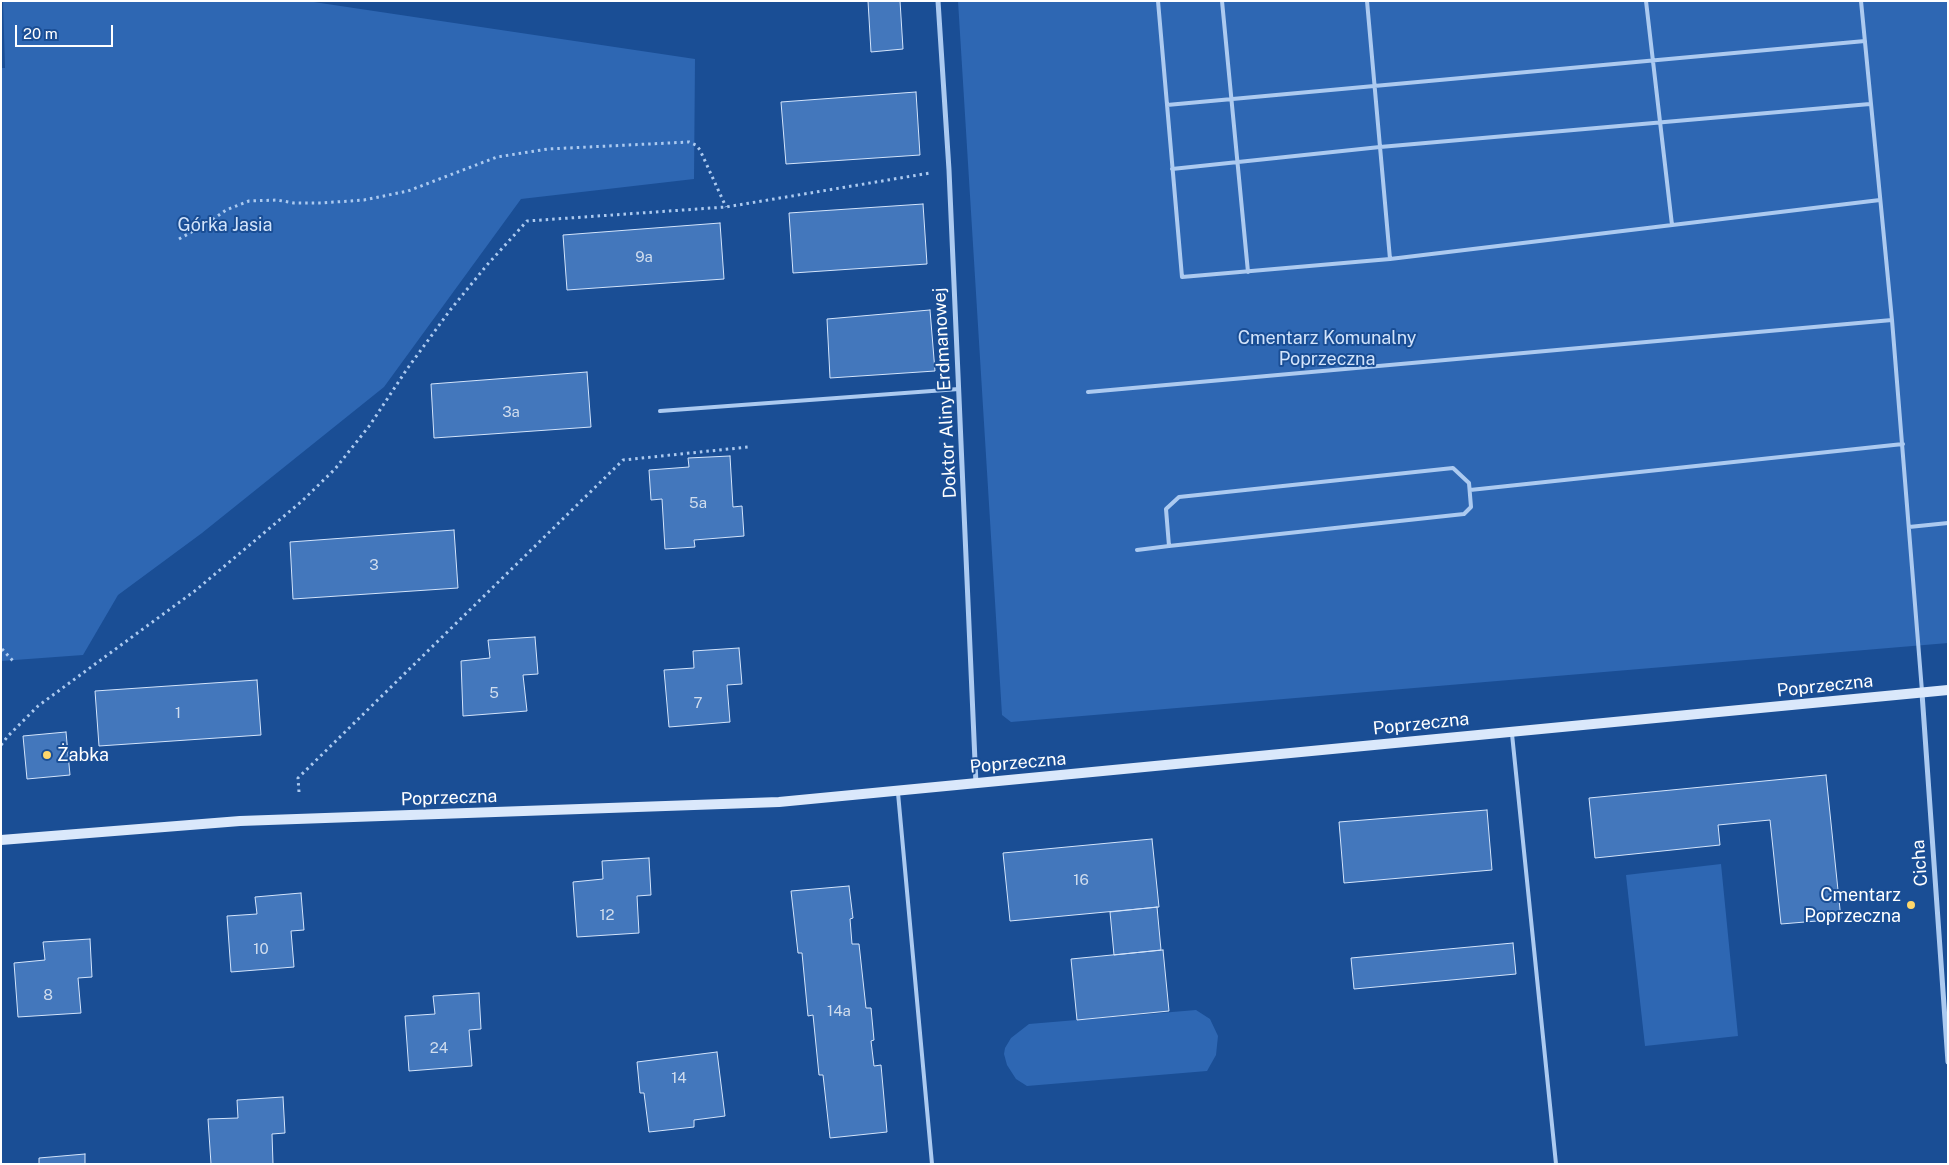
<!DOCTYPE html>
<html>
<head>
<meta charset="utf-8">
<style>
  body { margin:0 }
  #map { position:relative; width:1949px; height:1165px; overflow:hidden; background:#1a4e95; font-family:"Public Sans",sans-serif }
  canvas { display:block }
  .frame { position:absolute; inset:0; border:2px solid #fff; pointer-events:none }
  .scale { position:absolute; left:15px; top:25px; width:98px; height:22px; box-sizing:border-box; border:2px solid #fff; border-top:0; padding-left:6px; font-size:15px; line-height:18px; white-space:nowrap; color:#fff; -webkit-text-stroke:4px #1a4e95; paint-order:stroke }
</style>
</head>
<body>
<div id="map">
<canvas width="1949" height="1165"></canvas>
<div class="frame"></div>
<div class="scale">20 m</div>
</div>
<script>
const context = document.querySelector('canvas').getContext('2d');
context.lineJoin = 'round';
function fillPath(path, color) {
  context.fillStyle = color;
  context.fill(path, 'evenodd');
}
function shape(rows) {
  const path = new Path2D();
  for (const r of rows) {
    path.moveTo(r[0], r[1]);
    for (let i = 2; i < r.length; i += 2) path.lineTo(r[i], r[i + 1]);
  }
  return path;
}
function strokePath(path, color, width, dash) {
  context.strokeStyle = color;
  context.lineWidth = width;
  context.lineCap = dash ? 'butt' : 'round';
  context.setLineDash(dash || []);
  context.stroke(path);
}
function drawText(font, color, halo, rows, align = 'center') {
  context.font = font + ' "Public Sans",sans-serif';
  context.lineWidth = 4;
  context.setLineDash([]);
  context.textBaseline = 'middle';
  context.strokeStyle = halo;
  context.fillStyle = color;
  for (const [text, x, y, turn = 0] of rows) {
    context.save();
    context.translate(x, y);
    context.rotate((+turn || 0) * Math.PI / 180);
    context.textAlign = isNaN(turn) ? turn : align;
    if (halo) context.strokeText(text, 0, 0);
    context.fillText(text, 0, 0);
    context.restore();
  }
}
fillPath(shape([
  [3,1,307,1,695,59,694,179,521,199,384,387,202,533,118,595,83,655,1,661,1,68,5,68],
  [958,1,1948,1,1948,643,1011,722,1002,715],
  [1721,864,1738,1036,1645,1046,1626,875],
  [1196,1010,1210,1019,1218,1036,1216,1055,1207,1071,1027,1086,1016,1079,1007,1065,1004,1054,1005,1048,1011,1038,1029,1024]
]), '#2e67b3');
const building = shape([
  [868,1,900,1,903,49,871,52,868,1],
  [916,92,920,155,786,164,781,102,916,92],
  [923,204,927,264,793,273,789,213,923,204],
  [720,223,724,279,567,290,563,235,720,223],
  [930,310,935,371,830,378,827,319,930,310],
  [587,372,591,427,434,438,431,384,587,372],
  [730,456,733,507,742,506,744,536,694,540,695,547,665,549,662,499,651,500,649,470,689,467,688,458,730,456],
  [454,530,458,588,293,599,290,542,454,530],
  [535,637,538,674,523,675,527,711,463,716,461,661,490,658,488,640,535,637],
  [739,648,742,684,727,685,730,722,669,727,664,670,694,668,693,651,739,648],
  [257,680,261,735,99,746,95,691,257,680],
  [66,732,70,775,27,779,23,736,66,732],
  [1826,775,1841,919,1781,924,1770,820,1718,825,1720,845,1595,858,1589,798,1826,775],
  [1487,810,1492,870,1344,883,1339,822,1487,810],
  [1152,839,1159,907,1010,921,1003,853,1152,839],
  [649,858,651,895,637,896,639,933,577,937,573,882,603,879,602,861,649,858],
  [849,886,853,918,850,919,852,944,859,944,866,1008,871,1008,874,1040,871,1041,874,1066,881,1065,887,1132,830,1138,823,1075,819,1075,813,1015,808,1016,802,953,798,953,791,891,849,886],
  [301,893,304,930,291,931,294,967,231,972,227,916,257,914,255,897,301,893],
  [1157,907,1161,950,1114,955,1110,912,1157,907],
  [90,939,92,977,78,978,81,1013,18,1017,14,963,45,960,43,942,90,939],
  [1513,943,1516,974,1354,989,1351,958,1513,943],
  [1163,950,1169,1011,1077,1020,1071,959,1163,950],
  [479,993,481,1029,469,1030,472,1066,409,1071,405,1016,435,1014,433,996,479,993],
  [717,1052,725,1116,694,1120,694,1127,649,1132,644,1093,640,1093,637,1062,717,1052],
  [283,1097,285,1133,272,1134,273,1164,211,1164,208,1119,238,1118,237,1100,283,1097],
  [85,1154,85,1164,39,1164,39,1158,85,1154]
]);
fillPath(building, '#4377bc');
strokePath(building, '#d3e4fb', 1);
strokePath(shape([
  [179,239,208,223,226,210,249,201,277,200,294,203,321,203,364,200,408,191,497,157,548,149,689,142,696,145,700,150,726,207],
  [2,649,14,662],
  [1,745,8,736,38,706,196,590,302,501,335,469,370,425,407,369,451,309,487,265,527,221,726,207,930,173],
  [299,792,298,778,623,460,748,447]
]), '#accaf0', 3, [2.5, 4]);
strokePath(shape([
  [1158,1,1182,277,1390,259,1880,200],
  [1222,1,1248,272],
  [1367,1,1390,259],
  [1646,1,1672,225],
  [1861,1,1892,320,1922,691],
  [1167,105,1865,41],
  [1172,169,1380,147,1870,104],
  [1088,392,1892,320],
  [660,411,959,389],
  [1470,490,1903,444],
  [1909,527,1948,523],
  [1137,550,1169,546,1464,514,1471,507,1469,483,1453,468,1179,497,1166,509,1169,546],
  [1512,734,1556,1164],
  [898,793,932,1164]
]), '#accaf0', 4);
strokePath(shape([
  [938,1,949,170,976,784],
  [1922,693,1948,1062]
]), '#accaf0', 5);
strokePath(shape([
  [1,840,240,821,779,802,1948,690]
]), '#dae8fb', 10);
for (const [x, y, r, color] of [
  [47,755,5,"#ffd76b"],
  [1911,905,5,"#ffd76b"]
]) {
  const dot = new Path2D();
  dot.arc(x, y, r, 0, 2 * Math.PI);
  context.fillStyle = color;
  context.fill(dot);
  strokePath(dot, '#1a4e95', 2);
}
drawText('15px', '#d0ddee', null, [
  ["9a",644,257],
  ["3a",511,412],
  ["5a",698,503],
  ["3",374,565],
  ["5",494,693],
  ["7",698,703],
  ["1",178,713],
  ["16",1081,880],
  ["12",607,915],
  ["10",261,949],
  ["8",48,995],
  ["14a",839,1011],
  ["24",439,1048],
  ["14",679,1078]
]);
drawText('18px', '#d3e4fb', '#1a4e95', [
  ["Górka Jasia",225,225],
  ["Cmentarz Komunalny",1327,338],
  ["Poprzeczna",1327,359]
]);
drawText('18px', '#fff', '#1a4e95', [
  ["Doktor Aliny Erdmanowej",945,393,-93],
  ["Poprzeczna",1825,686,-6],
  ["Poprzeczna",1421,724,-6],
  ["Poprzeczna",1018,763,-5],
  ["Poprzeczna",449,798,-2],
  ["Cicha",1920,863,-94]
]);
drawText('18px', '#fff', '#1a4e95', [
  ["Żabka",57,755],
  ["Cmentarz",1901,895,"right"],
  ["Poprzeczna",1901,916,"right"]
], 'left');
</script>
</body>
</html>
